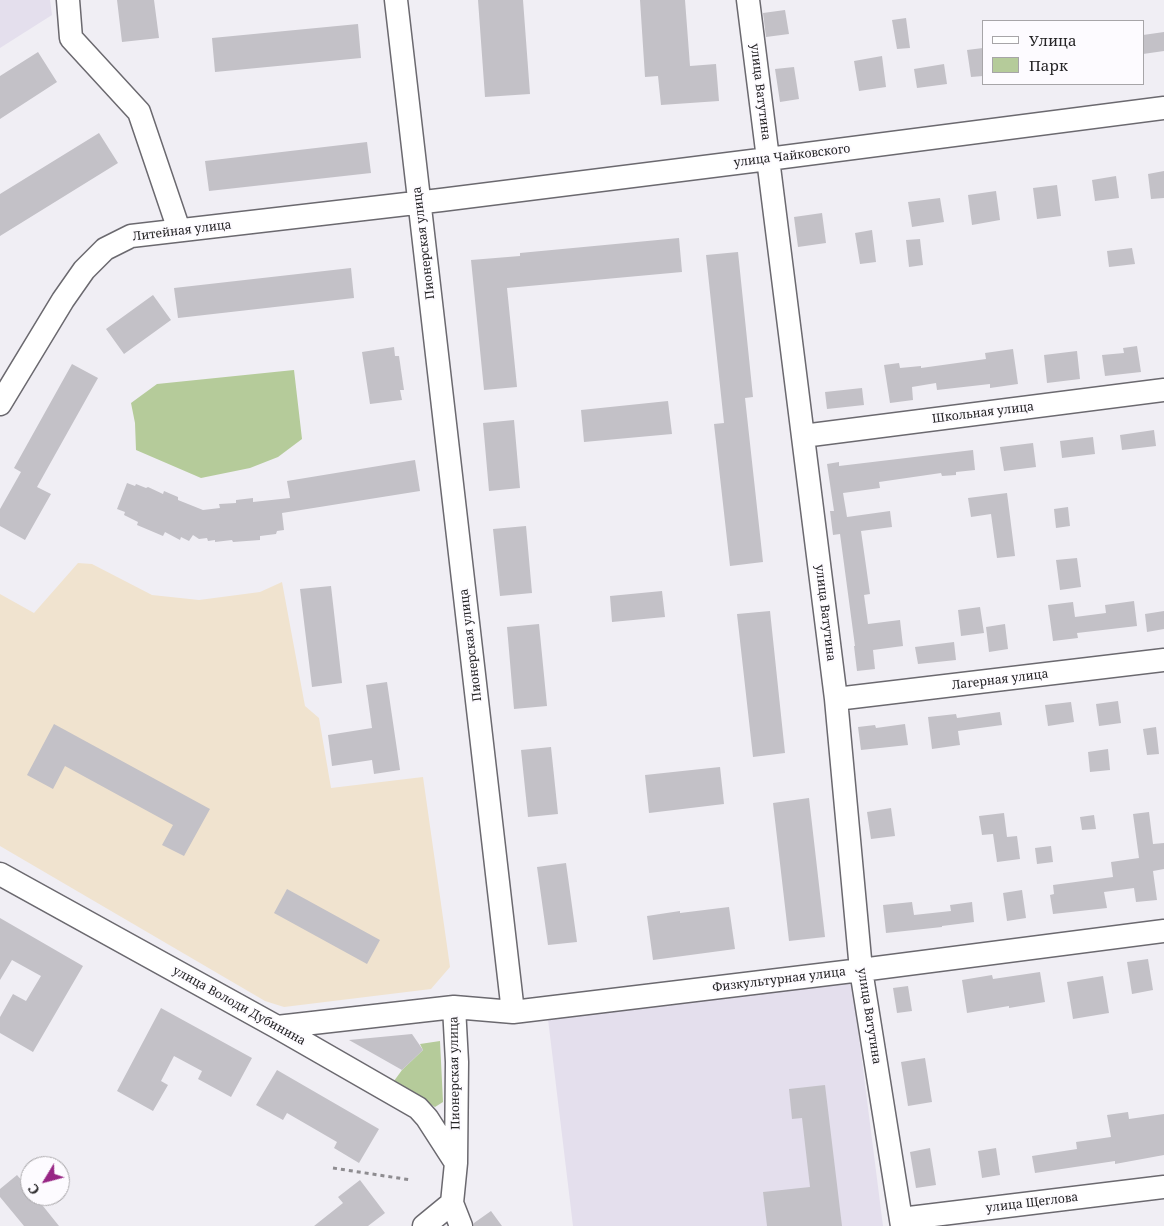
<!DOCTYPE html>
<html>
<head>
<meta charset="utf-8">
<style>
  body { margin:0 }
  #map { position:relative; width:1164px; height:1226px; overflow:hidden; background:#f0eef4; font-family:"Noto Serif",serif }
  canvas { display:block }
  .legend { position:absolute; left:982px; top:20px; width:162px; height:65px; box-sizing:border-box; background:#fdfbff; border:1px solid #a7a5a8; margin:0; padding:6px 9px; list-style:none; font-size:15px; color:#252426 }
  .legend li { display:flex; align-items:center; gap:10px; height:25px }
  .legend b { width:25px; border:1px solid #a7a5a8 }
  .north { position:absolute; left:20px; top:1156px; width:50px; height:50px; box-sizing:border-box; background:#fdfbff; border:1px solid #a7a5a8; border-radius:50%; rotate:233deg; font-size:14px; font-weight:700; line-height:20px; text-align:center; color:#252426 }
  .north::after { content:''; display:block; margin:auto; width:18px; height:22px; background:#972584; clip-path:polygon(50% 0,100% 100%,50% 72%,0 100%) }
</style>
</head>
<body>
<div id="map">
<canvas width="1164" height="1226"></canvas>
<ul class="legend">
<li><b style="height:6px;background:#fff"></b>Улица</li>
<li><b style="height:14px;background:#b5cb9a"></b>Парк</li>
</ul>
<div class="north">С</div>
</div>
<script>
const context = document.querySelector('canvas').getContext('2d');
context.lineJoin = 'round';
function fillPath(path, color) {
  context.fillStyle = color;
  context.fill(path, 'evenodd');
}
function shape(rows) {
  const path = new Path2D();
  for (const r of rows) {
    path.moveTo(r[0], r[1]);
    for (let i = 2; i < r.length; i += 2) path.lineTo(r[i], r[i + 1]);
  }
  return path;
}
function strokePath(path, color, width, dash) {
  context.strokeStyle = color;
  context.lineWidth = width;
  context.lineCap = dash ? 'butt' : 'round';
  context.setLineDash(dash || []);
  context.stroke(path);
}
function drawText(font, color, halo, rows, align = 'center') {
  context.font = font + ' "Noto Serif",serif';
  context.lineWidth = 4;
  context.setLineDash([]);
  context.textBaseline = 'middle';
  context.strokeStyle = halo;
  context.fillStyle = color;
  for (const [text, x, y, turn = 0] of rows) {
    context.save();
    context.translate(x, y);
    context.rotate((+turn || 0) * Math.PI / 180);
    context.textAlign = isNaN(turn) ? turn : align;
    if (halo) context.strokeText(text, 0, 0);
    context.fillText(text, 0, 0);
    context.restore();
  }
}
fillPath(shape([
  [0,0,50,0,52,15,0,48],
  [852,982,883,1226,573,1226,548,1019]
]), '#e4dfed');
fillPath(shape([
  [78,563,92,564,152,595,199,600,260,592,282,582,305,706,319,718,331,788,423,777,450,967,431,989,284,1007,265,1001,0,846,0,594,34,613]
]), '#f0e3cf');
fillPath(shape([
  [294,370,302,439,278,457,250,468,201,478,136,450,135,423,131,403,157,384],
  [440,1041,443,1102,435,1107,394,1081,402,1070,423,1050,420,1044]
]), '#b5cb9a');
fillPath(shape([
  [117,0,154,0,159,38,122,42],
  [478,0,523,0,530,94,485,97],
  [640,0,685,0,690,66,716,64,719,101,661,105,658,76,645,77],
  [785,10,789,34,766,37,763,13],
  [906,18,910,48,897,49,892,20],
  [358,24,361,58,215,72,212,38],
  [1164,32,1164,51,1143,54,1143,35],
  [983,48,983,76,971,77,967,50],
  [38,52,57,82,0,119,0,76],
  [882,56,886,87,859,91,854,61],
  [944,64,947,84,917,88,914,69],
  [794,67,799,99,780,102,775,69],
  [99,133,118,163,0,236,0,194],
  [367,142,371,173,209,191,205,161],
  [1164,171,1164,198,1151,199,1148,174],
  [1116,176,1119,198,1095,201,1092,180],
  [1057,185,1061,216,1037,219,1033,188],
  [996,191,1000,220,972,225,968,195],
  [940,198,944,222,912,227,908,202],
  [822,213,826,243,798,247,794,217],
  [872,230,876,262,860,264,855,233],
  [679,238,682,272,507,288,517,387,484,390,471,260,520,256,520,253],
  [920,239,923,265,909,267,906,240],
  [1132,248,1135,264,1109,267,1107,251],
  [738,252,753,397,745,398,763,562,730,566,714,424,724,423,706,255],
  [351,268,354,298,178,318,174,288],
  [153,295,171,320,124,354,106,329],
  [1137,346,1141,372,1105,376,1102,355,1124,353,1123,348],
  [394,347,395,356,399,356,404,390,400,390,402,400,370,404,362,352],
  [1013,349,1018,384,990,388,990,384,937,390,936,383,912,387,913,400,890,403,884,365,899,363,900,368,921,366,921,368,986,359,985,353],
  [1077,351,1080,379,1047,383,1044,355],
  [72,364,98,378,37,487,51,494,25,540,0,526,0,509,21,472,14,468],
  [862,388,864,405,827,409,825,392],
  [668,401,672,434,584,442,581,410],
  [514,420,520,488,489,491,483,423],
  [1154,430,1156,446,1122,450,1120,435],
  [1093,437,1095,454,1062,458,1060,441],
  [1033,443,1036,467,1004,471,1000,447],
  [973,450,975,470,956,472,956,475,942,476,941,473,879,482,880,488,843,493,847,517,890,511,892,527,861,531,870,594,864,595,868,624,900,620,903,646,873,650,875,669,857,671,854,646,855,646,840,534,833,535,830,511,834,511,827,464,839,462,839,466],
  [415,460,420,491,282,513,284,530,277,531,276,534,260,536,260,540,233,542,232,540,215,542,215,540,208,541,207,538,199,539,193,535,189,541,181,537,180,540,165,532,163,536,137,525,138,522,124,515,125,512,117,509,127,483,135,486,136,484,146,488,148,487,163,494,164,491,178,497,178,500,203,510,220,508,219,504,236,503,236,500,253,498,253,502,290,498,287,481],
  [1007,493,1015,556,997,558,991,514,971,517,968,498],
  [1068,507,1070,526,1056,528,1054,509],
  [526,526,532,593,500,596,493,529],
  [1077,558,1081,587,1060,590,1056,560],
  [331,586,342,683,312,687,300,589],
  [662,591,665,617,612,622,610,596],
  [1134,601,1137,626,1077,633,1078,638,1053,641,1048,605,1073,602,1075,617,1106,613,1105,605],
  [980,607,984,633,961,636,958,610],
  [770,611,785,753,753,757,737,614],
  [1164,611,1164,629,1147,632,1145,614],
  [539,624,547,706,514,709,507,627],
  [1005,624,1008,649,989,652,986,627],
  [954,642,956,660,918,664,915,647],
  [387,682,400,770,374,774,372,760,332,766,328,735,372,728,366,685],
  [1118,701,1121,723,1099,726,1096,704],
  [1071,702,1074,722,1048,726,1045,705],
  [1000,712,1002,725,958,731,960,745,932,749,928,717,956,714,957,718],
  [54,724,210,809,184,856,162,845,173,825,65,766,53,789,27,775],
  [905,724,908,745,861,750,858,727,875,725,876,728],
  [1156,727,1159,754,1147,755,1143,729],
  [551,747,558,814,528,817,521,750],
  [1108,749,1110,770,1090,772,1088,752],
  [720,767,724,804,649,813,645,775],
  [809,798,825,937,789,941,773,803],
  [891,808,895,836,871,839,867,812],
  [1149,812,1153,844,1164,843,1164,869,1153,871,1157,900,1136,902,1134,888,1104,892,1107,908,1053,914,1050,895,1054,894,1053,885,1113,877,1111,862,1139,858,1133,814],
  [1004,813,1007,837,1017,836,1020,859,997,862,993,834,982,835,979,816],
  [1094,815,1096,829,1082,830,1080,817],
  [1051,846,1053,862,1037,864,1035,848],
  [566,863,577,942,548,945,537,867],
  [287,889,380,940,367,964,274,913],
  [1022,890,1026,918,1007,921,1003,893],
  [912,902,914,915,951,911,950,905,972,902,974,922,942,926,942,927,886,933,883,905],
  [729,907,735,949,653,960,647,916,680,911,680,913],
  [0,918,83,966,33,1052,0,1033,0,1017,13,994,26,1001,41,976,12,960,0,980],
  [1148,959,1153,990,1132,994,1127,962],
  [1040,972,1045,1002,1009,1008,1009,1006,967,1013,962,980,992,975,993,979],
  [1103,976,1109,1013,1073,1019,1067,982],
  [908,986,912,1011,897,1013,893,988],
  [161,1008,252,1058,231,1097,198,1079,202,1071,174,1056,161,1081,168,1085,153,1111,117,1091],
  [412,1034,423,1050,402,1070,349,1040],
  [925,1058,932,1102,908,1106,901,1062],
  [277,1070,379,1129,359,1163,334,1148,337,1142,287,1113,283,1120,256,1105],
  [825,1085,842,1226,767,1226,763,1192,810,1187,802,1118,792,1119,789,1089],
  [1128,1112,1129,1119,1164,1114,1164,1155,1115,1164,1115,1161,1035,1173,1032,1156,1077,1149,1076,1142,1111,1137,1107,1115],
  [930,1148,936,1185,916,1188,910,1152],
  [996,1148,1000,1175,982,1178,978,1151],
  [17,1175,30,1190,30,1196,35,1196,59,1226,24,1226,0,1197,0,1189],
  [360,1180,385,1213,368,1226,314,1226,343,1203,338,1197],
  [491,1211,502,1226,474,1226,474,1223]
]), '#c3c1c7');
const minor = shape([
  [68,0,71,38,139,112,179,230],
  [748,0,836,699,861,970,902,1226],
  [0,404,63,300,84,270,105,249,131,236,441,200,768,159,1164,108],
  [803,436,1164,390],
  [836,699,1164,660],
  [0,874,277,1027,418,1108,427,1118,456,1163],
  [454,1007,457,1062,456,1163,452,1203,461,1226],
  [513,1012,861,970,1164,931],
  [277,1027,454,1007,513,1012,396,0],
  [901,1219,1164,1187],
  [424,1226,452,1203]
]);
strokePath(minor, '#6b696f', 25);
strokePath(shape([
  [333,1168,411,1180]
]), '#8e8c90', 3, [4, 4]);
strokePath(minor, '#fff', 22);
drawText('12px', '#252426', '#fdfbff', [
  ["улица Ватутина",760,92,83],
  ["улица Чайковского",792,156,-7],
  ["Литейная улица",182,231,-7],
  ["Пионерская улица",424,243,-97],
  ["Школьная улица",983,413,-7],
  ["улица Ватутина",825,613,83],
  ["Пионерская улица",471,645,-97],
  ["Лагерная улица",1000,680,-7],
  ["Физкультурная улица",779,980,-7],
  ["улица Володи Дубинина",239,1006,29],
  ["улица Ватутина",869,1016,81],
  ["Пионерская улица",455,1073,-91],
  ["улица Щеглова",1032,1203,-7]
]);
</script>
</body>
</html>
